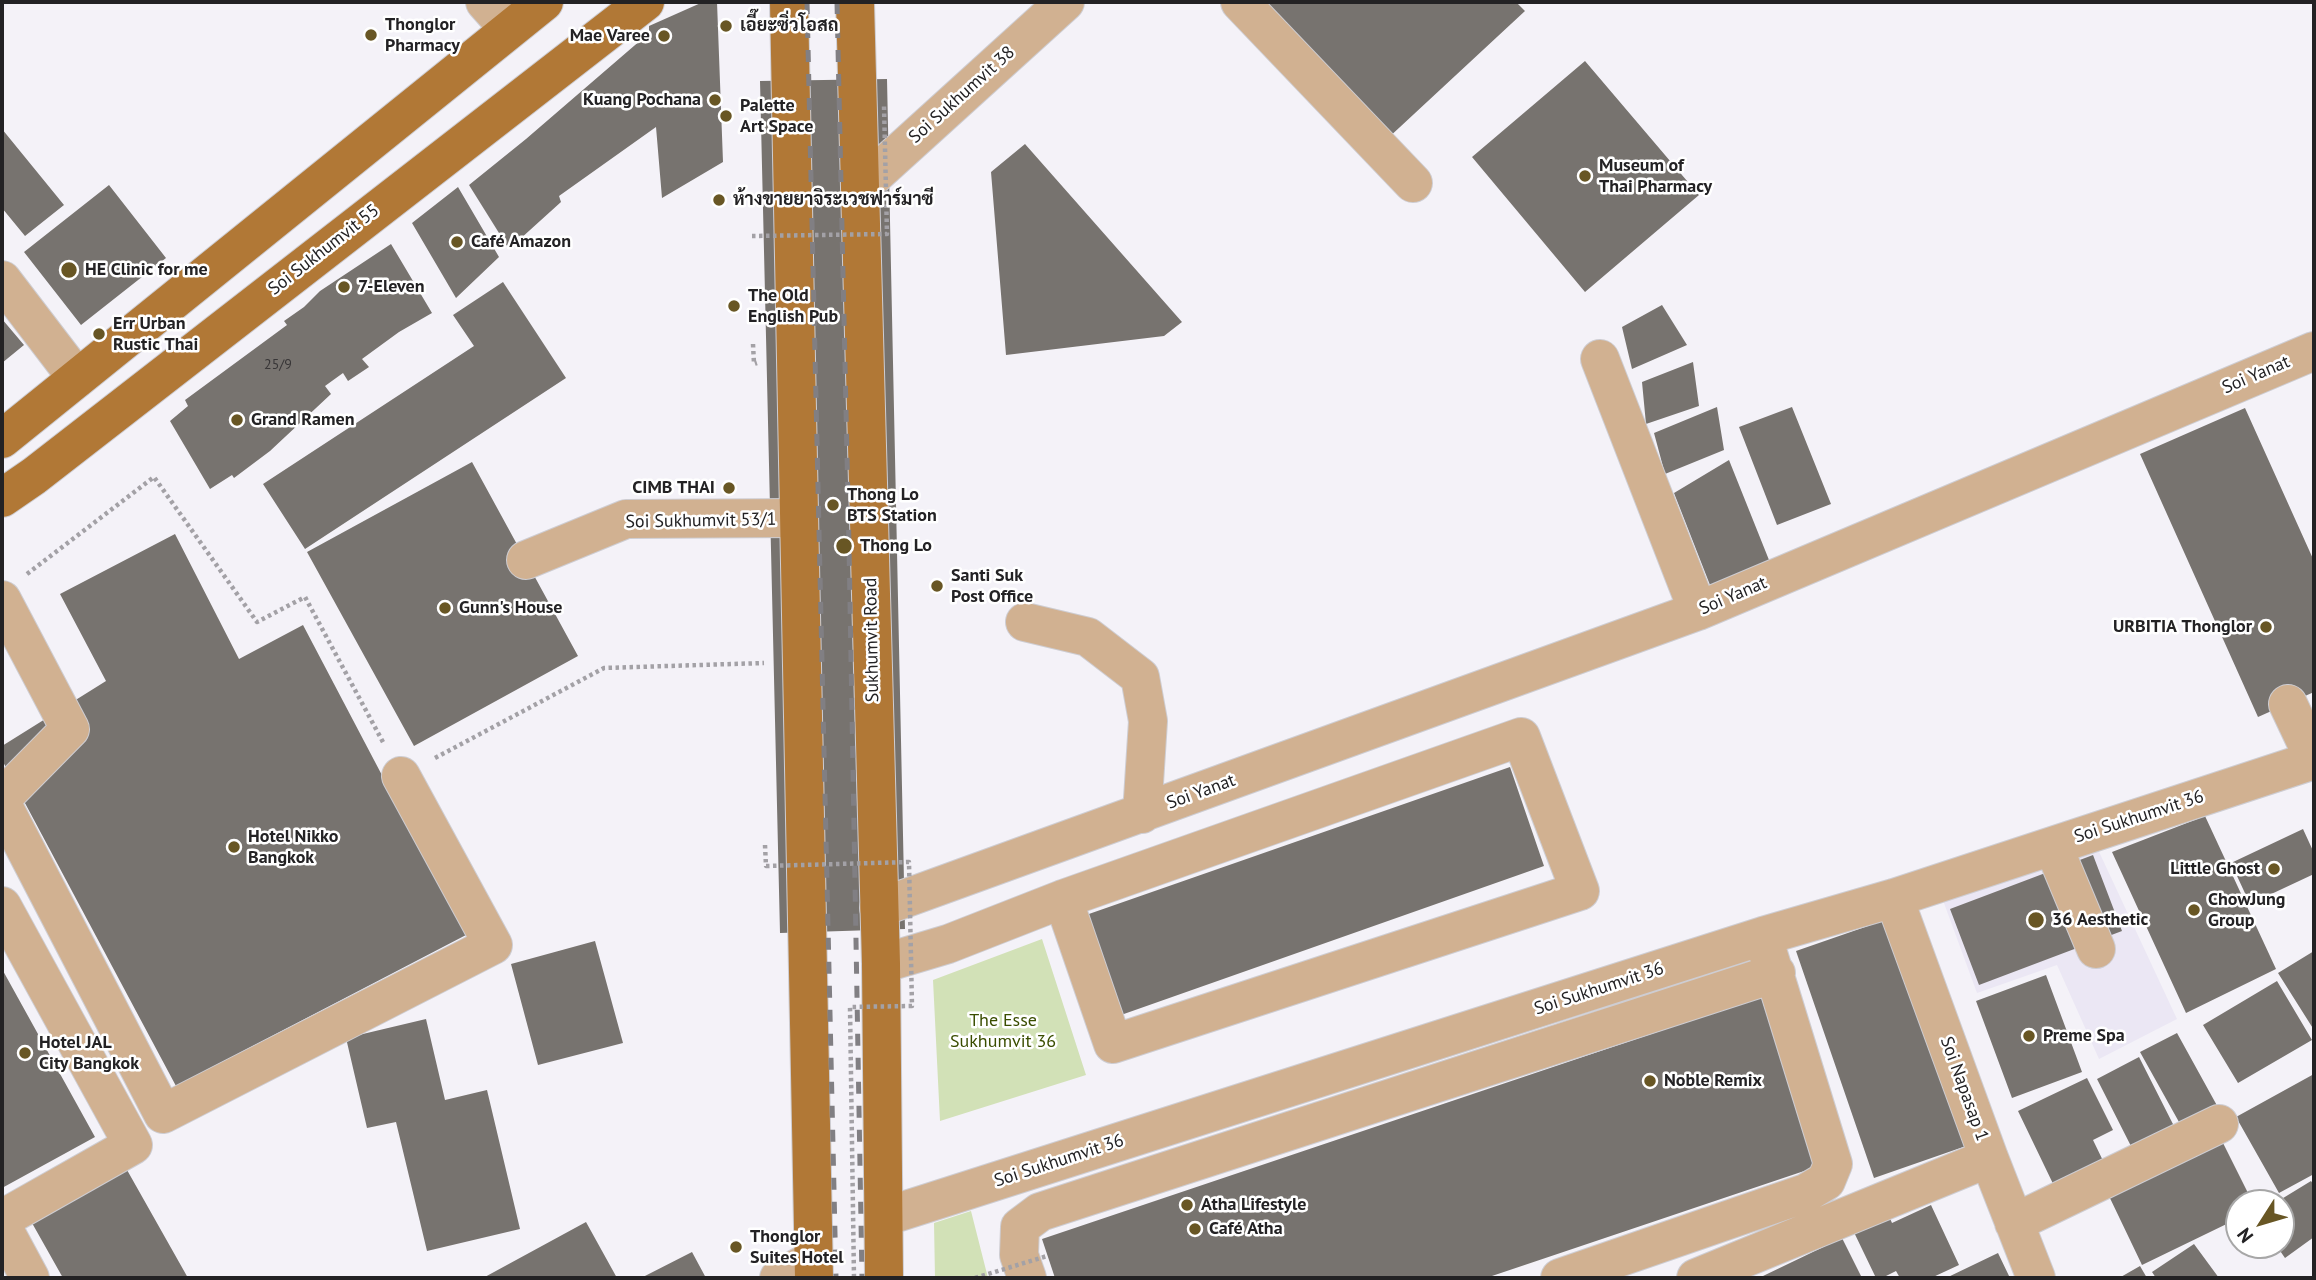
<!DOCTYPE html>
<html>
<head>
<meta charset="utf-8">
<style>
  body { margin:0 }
  #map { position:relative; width:2316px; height:1280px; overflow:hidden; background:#f4f2f8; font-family:"PT Sans",sans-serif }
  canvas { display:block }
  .frame { position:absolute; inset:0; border:4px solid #232224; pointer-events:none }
  .north { position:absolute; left:2225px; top:1189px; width:70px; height:70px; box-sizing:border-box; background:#fff; border:2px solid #a7a7a7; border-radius:50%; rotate:233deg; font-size:19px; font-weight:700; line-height:28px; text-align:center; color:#232224 }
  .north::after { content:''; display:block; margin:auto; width:24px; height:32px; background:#685624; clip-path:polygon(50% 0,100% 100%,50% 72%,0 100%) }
</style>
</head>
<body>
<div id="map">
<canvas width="2316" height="1280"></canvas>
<div class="frame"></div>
<div class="north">N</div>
</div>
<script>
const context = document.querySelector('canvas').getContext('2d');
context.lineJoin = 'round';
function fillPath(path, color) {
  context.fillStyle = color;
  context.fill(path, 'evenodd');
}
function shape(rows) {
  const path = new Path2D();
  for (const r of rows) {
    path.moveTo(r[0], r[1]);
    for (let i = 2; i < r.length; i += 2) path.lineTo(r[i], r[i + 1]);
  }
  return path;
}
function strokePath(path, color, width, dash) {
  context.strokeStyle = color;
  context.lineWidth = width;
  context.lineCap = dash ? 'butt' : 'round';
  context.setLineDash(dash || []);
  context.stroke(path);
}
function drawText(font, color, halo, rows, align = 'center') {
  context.font = font + ' "PT Sans",Sarabun,sans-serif';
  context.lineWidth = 5;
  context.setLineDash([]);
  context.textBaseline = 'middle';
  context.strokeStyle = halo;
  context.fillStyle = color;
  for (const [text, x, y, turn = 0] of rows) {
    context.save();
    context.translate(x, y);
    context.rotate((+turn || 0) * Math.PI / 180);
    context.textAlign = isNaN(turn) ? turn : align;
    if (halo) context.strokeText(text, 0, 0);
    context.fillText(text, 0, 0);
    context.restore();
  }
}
fillPath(shape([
  [2094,841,2177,1019,2099,1059,2057,965,1977,993,1941,895]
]), '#ebe7f4');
fillPath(shape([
  [1042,939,1086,1075,940,1121,933,980],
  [971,1211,988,1278,935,1278,934,1223]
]), '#d2e1b7');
fillPath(shape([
  [703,2,717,2,723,162,662,198,656,127,559,196,561,202,509,249,469,185,526,139,649,33,649,26],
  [1259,2,1516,2,1525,11,1386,140],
  [1585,61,1699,195,1585,292,1472,157],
  [887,79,905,929,780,933,760,81],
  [2,129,64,205,25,236,2,208],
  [1025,144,1182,322,1164,336,1006,355,991,172],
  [109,185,166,258,81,325,24,252],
  [458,187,499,257,456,298,412,223],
  [391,244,432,313,399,332,362,359,369,367,348,381,343,373,325,386,331,394,270,451,234,478,232,475,210,489,170,421,188,406,185,400,287,325,284,321,304,307,320,291],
  [503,282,566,378,305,549,263,484,474,346,453,315],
  [1662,305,1687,345,1632,369,1622,327],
  [2,319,24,345,2,363],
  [1693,362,1699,406,1646,424,1642,382],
  [1717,407,1724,450,1665,474,1654,433],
  [1792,407,1831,504,1777,525,1739,427],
  [2245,408,2314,561,2314,692,2258,717,2140,454],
  [1729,460,1771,565,1710,585,1674,493],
  [472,462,578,656,414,746,307,552],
  [175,534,239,659,303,625,466,935,176,1086,2,760,2,746,106,681,60,594],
  [1510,767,1544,866,1121,1015,1086,915],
  [2205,816,2276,969,2186,1013,2112,852],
  [2303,829,2314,853,2314,874,2250,904,2231,863],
  [2093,855,2122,931,1979,985,1950,909],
  [1888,919,1966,1146,1874,1178,1796,951],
  [595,941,623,1043,538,1065,511,964],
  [2314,951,2314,1030,2278,973],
  [2,969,95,1137,2,1188],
  [2046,975,2082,1072,2012,1098,1976,1001],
  [2277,981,2312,1040,2238,1083,2203,1025],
  [1761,997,1819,1166,1486,1278,1055,1278,1042,1239],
  [426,1019,445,1100,487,1090,520,1229,427,1251,396,1122,367,1128,346,1038],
  [2177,1033,2220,1111,2184,1131,2140,1052],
  [2139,1057,2178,1134,2136,1156,2097,1079],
  [2314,1074,2314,1174,2279,1193,2236,1117],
  [2087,1078,2113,1130,2093,1140,2107,1169,2057,1192,2018,1111],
  [2221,1139,2253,1203,2239,1203,2239,1218,2142,1265,2108,1194],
  [118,1154,188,1278,63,1278,23,1207],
  [2311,1181,2314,1185,2314,1237,2285,1258,2276,1245,2281,1245,2281,1203,2275,1203],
  [1931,1205,1959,1265,1931,1278,1900,1278,1896,1271,1882,1278,1876,1278,1850,1224,1885,1207,1892,1223],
  [586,1222,617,1278,483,1278],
  [1842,1238,1862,1278,1765,1278,1763,1276],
  [2194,1244,2219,1278,2156,1278,2152,1272],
  [692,1252,706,1278,641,1278],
  [1998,1253,2010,1278,1946,1278],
  [2140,1266,2147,1278,2119,1278]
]), '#77736f');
const minor = shape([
  [485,2,509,29],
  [1240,2,1413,183],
  [860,188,1065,2],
  [2,280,77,378],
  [1600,359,1698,611],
  [526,560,626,519,799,518],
  [2,600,70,729,2,798],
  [1025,622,1088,637,1140,677,1148,721,1142,814],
  [2288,704,2314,759],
  [2,804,163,1114,493,945,401,776],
  [2053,846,2096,949],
  [1894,898,1989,1158,2036,1278],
  [2,906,133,1145,2,1219],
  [879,908,1698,611,2314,351],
  [881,964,948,944,1063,899,1521,737,1580,891,1113,1044,1063,899],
  [884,1217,1763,936,1894,898,2314,760],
  [2014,1223,2219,1124],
  [2,1226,30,1278],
  [779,1278,813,1260],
  [1027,1278,1019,1255,1020,1227,1040,1212,1776,973],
  [1560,1278,1806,1193,1826,1181,1833,1164,1767,950],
  [1696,1278,1989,1158]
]);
const major = shape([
  [789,2,814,1278],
  [855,2,881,964,884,1278],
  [2,439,544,2],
  [2,498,34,476,645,2]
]);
strokePath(minor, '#cecdd2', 40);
strokePath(major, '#cecdd2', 40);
strokePath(shape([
  [753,344,754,364,757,363],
  [27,574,154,477,257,622,305,597,384,744],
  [435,758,604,668,764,663]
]), '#a3a1a6', 4.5, [3.5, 3.5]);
strokePath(minor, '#d1b191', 38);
strokePath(major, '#b17836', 38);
strokePath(shape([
  [807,2,836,1278],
  [837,2,849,546,862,1278]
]), '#817f83', 5, [12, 12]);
strokePath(shape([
  [752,236,887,234,884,106],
  [765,845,766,866,909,862,912,1006,850,1007,854,1278],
  [975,1278,1047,1256]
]), '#a3a1a6', 4.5, [3.5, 3.5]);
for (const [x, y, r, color] of [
  [726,26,7,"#685624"],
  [371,35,7,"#685624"],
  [664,36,7,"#685624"],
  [715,100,7,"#685624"],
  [726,116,7,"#685624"],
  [1585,176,7,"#685624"],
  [719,200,7,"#685624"],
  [457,242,7,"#685624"],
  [69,270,9,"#685624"],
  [344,287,7,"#685624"],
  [734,306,7,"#685624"],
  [99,334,7,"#685624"],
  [237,420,7,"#685624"],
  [729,488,7,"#685624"],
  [833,505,7,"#685624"],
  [844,546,9,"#685624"],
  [937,586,7,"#685624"],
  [445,608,7,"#685624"],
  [2266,627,7,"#685624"],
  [234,847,7,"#685624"],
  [2274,869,7,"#685624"],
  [2194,910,7,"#685624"],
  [2036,920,9,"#685624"],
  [2029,1036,7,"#685624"],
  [25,1053,7,"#685624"],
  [1650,1081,7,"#685624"],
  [1187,1205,7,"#685624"],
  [1195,1229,7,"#685624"],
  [736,1247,7,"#685624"]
]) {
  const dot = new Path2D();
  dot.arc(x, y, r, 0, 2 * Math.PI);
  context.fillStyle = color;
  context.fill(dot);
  strokePath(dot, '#fff', 2.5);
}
drawText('14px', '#383637', null, [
  ["25/9",278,365]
]);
drawText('bold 18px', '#232224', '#fff', [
  ["Thonglor",385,25],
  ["Pharmacy",385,46],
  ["เอี๊ยะซิ่วโอสถ",740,26],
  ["Mae Varee",650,36,"right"],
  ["Kuang Pochana",701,100,"right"],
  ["Palette",740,106],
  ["Art Space",740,127],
  ["Museum of",1599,166],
  ["Thai Pharmacy",1599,187],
  ["ห้างขายยาจิระเวชฟาร์มาซี",733,200],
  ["Café Amazon",471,242],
  ["HE Clinic for me",85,270],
  ["7-Eleven",358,287],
  ["The Old",748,296],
  ["English Pub",748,317],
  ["Err Urban",113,324],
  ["Rustic Thai",113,345],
  ["Grand Ramen",251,420],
  ["CIMB THAI",715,488,"right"],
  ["Thong Lo",847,495],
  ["BTS Station",847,516],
  ["Thong Lo",860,546],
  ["Santi Suk",951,576],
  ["Post Office",951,597],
  ["Gunn's House",459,608],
  ["URBITIA Thonglor",2252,627,"right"],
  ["Hotel Nikko",248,837],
  ["Bangkok",248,858],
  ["Little Ghost",2260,869,"right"],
  ["ChowJung",2208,900],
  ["Group",2208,921],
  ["36 Aesthetic",2052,920],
  ["Preme Spa",2043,1036],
  ["Hotel JAL",39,1043],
  ["City Bangkok",39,1064],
  ["Noble Remix",1664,1081],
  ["Atha Lifestyle",1201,1205],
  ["Café Atha",1209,1229],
  ["Thonglor",750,1237],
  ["Suites Hotel",750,1258]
], 'left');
drawText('18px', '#232224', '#fff', [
  ["Soi Sukhumvit 38",962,95,-42],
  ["Soi Sukhumvit 55",324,250,-38],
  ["Soi Yanat",2256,375,-23],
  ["Soi Sukhumvit 53/1",701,521,-1],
  ["Soi Yanat",1733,596,-23],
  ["Sukhumvit Road",872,640,-91],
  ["Soi Yanat",1201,792,-20],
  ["Soi Sukhumvit 36",2139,817,-18],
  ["Soi Sukhumvit 36",1599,989,-18],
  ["Soi Napasap 1",1964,1089,70],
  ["Soi Sukhumvit 36",1059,1161,-18]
]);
drawText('18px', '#3a4d00', '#fff', [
  ["The Esse",1003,1021],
  ["Sukhumvit 36",1003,1042]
]);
</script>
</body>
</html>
